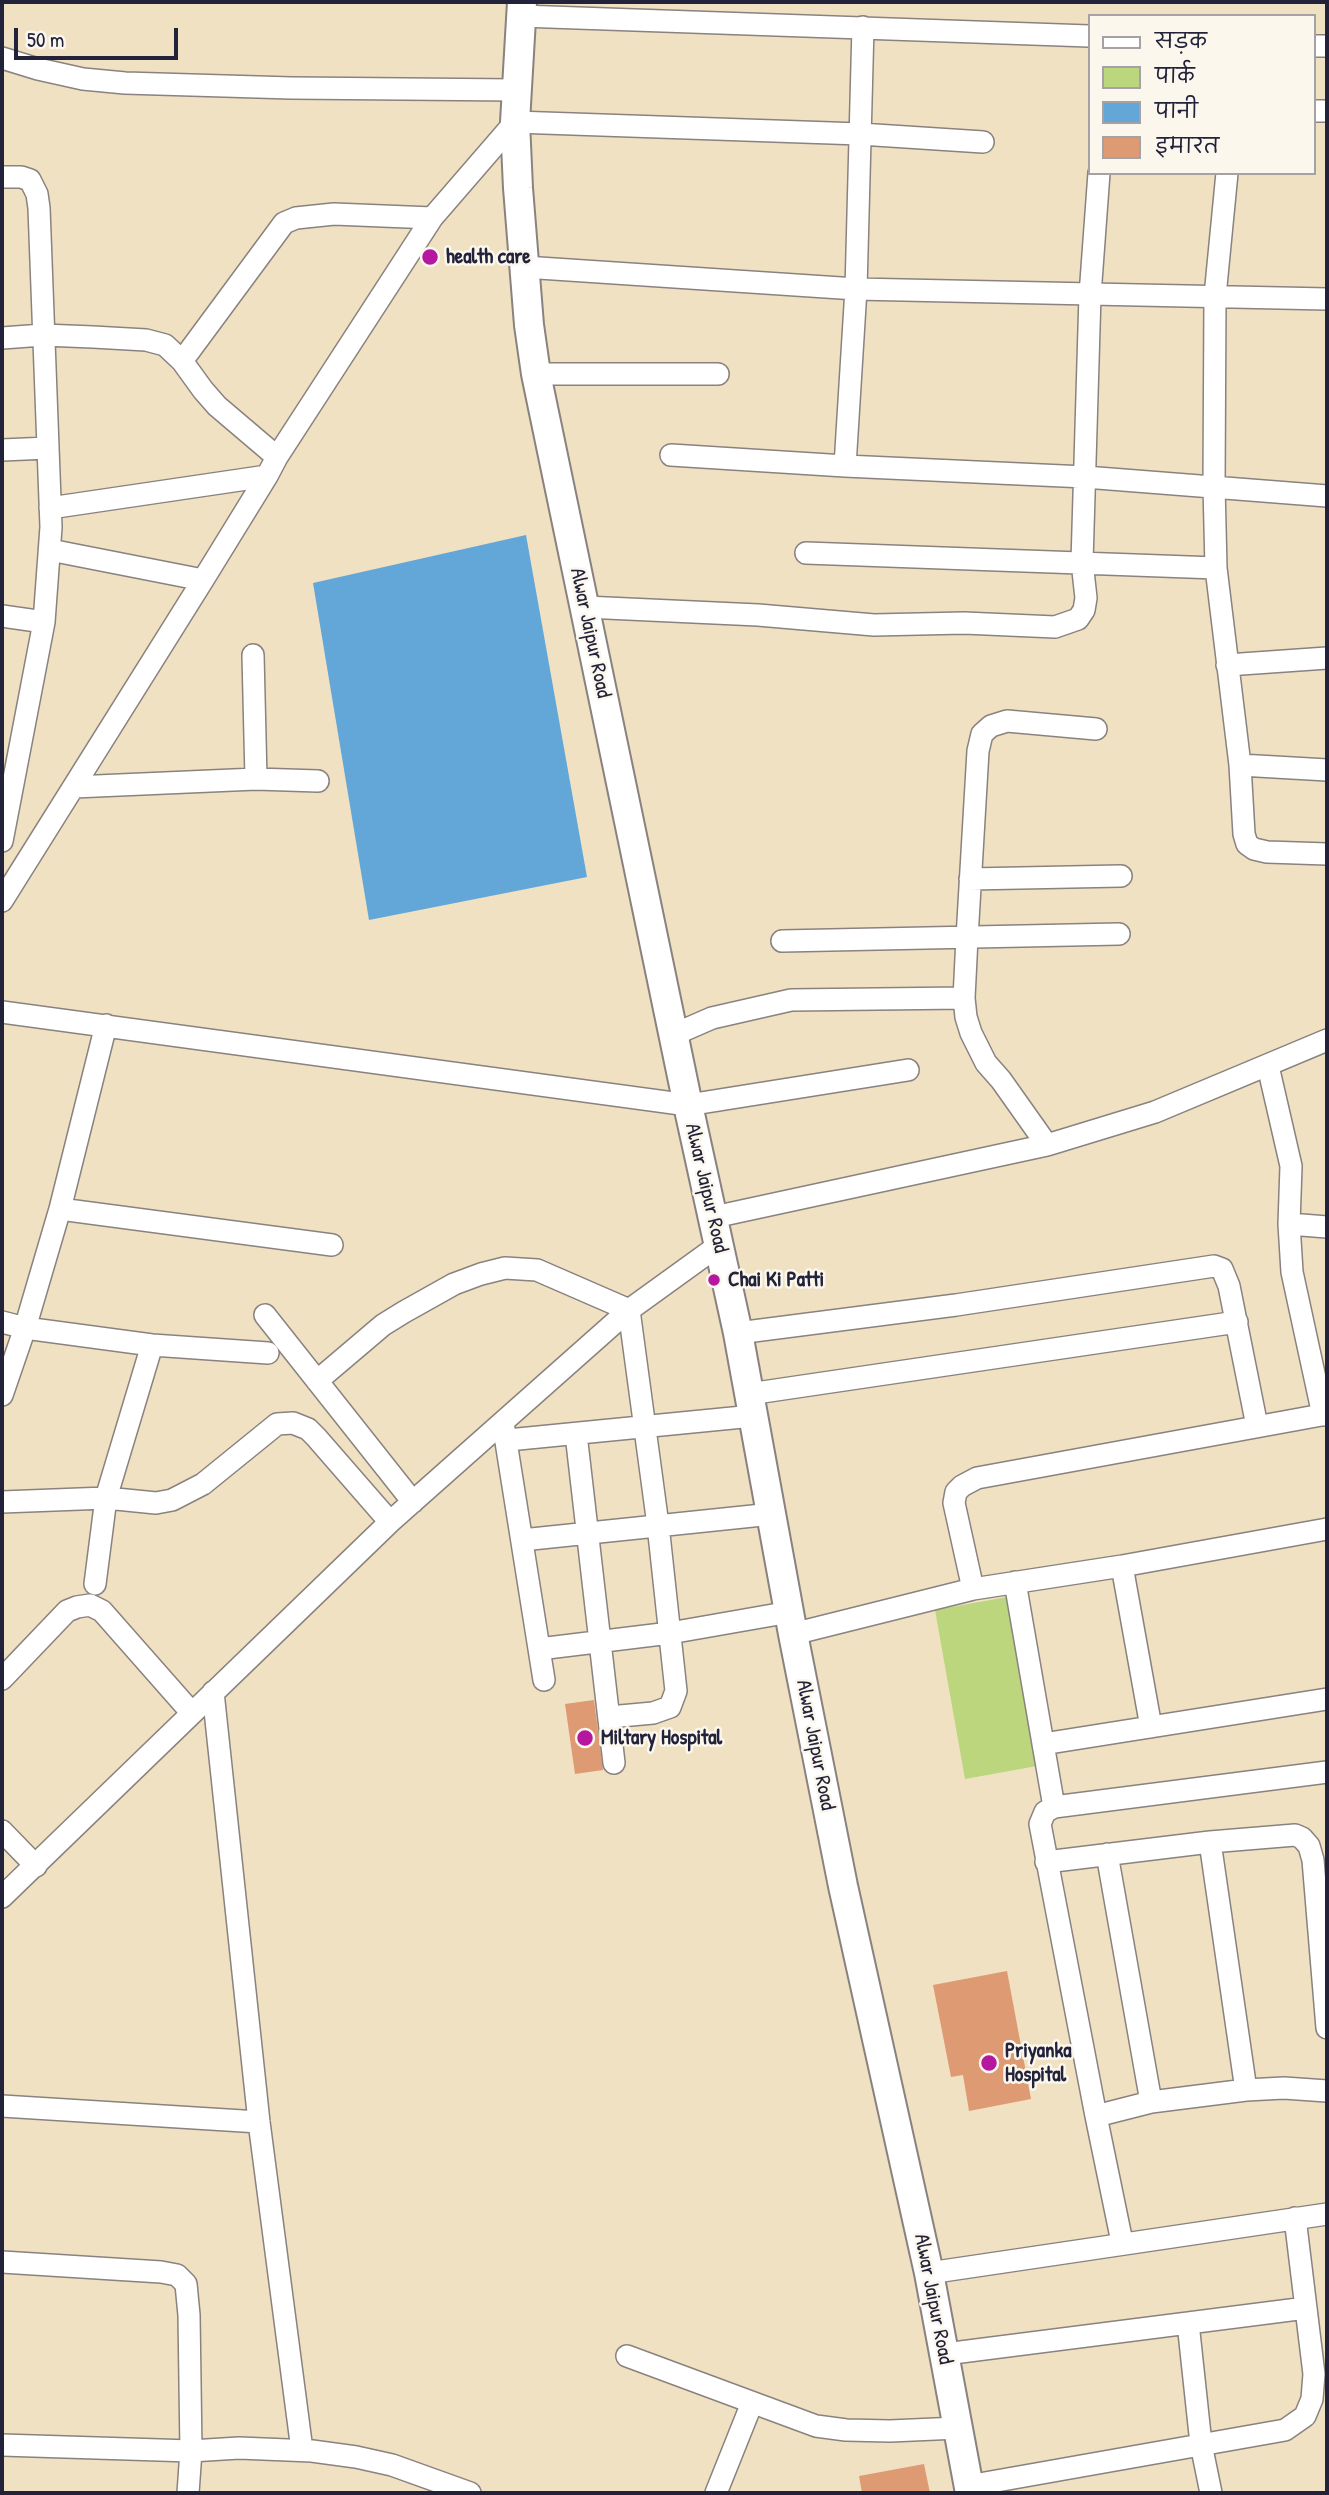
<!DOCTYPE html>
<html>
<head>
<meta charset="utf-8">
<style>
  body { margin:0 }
  #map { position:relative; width:1329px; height:2495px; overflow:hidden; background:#f0e1c3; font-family:"Patrick Hand","Playpen Sans Deva",sans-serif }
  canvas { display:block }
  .frame { position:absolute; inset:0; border:4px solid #22223b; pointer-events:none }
  .legend { position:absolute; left:1088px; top:14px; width:228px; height:161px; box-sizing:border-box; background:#fbf7ec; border:2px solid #a4a2a5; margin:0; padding:9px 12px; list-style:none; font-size:21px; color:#22223b }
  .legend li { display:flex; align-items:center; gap:14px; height:35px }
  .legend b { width:35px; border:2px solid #a4a2a5 }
  .scale { position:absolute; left:14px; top:28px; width:164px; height:32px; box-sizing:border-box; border:4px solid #22223b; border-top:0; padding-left:9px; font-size:21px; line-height:24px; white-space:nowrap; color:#22223b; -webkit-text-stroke:5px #fbf7ec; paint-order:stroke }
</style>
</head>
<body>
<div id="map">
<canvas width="1329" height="2495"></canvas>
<div class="frame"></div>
<ul class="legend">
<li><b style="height:9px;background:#fff"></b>सड़क</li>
<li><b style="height:19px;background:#bbd67c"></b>पार्क</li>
<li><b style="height:19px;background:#62a7d8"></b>पानी</li>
<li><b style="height:19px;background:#de9a72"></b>इमारत</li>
</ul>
<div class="scale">50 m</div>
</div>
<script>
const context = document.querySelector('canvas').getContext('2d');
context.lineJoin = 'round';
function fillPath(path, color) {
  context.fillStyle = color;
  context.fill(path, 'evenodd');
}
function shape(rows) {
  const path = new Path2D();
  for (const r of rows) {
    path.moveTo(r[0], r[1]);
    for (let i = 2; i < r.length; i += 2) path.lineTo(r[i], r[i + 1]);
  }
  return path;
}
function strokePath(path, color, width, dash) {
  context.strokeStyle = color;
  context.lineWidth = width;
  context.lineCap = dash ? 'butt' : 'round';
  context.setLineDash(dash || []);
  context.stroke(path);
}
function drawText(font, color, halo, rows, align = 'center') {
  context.font = font + ' "Patrick Hand",sans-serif';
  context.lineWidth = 5;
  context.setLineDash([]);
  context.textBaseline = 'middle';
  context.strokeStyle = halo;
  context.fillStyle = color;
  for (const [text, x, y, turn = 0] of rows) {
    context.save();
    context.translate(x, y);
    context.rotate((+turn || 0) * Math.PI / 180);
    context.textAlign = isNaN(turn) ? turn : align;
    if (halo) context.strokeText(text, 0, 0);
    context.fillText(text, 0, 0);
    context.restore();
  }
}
fillPath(shape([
  [1018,1595,1048,1764,965,1779,935,1610]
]), '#bbd67c');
fillPath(shape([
  [526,535,587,877,369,920,313,583]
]), '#62a7d8');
fillPath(shape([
  [594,1700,603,1770,575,1774,565,1704],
  [1007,1971,1031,2099,969,2111,963,2075,951,2077,933,1985],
  [924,2464,930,2493,862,2493,859,2476]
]), '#de9a72');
const minor = shape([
  [521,16,1089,36],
  [1313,46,1327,46],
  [2,58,38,69,83,79,125,83,291,88,516,90],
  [1313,111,1327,111],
  [1227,173,1215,296,1214,486,1216,568,1240,765,1244,834,1247,844,1254,849,1267,852,1327,854],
  [2,177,21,177,30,180,37,194,39,208,51,527,44,622,2,841],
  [524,267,856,289,1327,299],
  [2,338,43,335,93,337,146,340,165,345,182,361,203,390,217,406,277,457],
  [182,361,284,223,296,218,334,214,432,218],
  [536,374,718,374],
  [2,450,48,448],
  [671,455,845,466,1085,477,1327,496],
  [845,466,856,289,863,27],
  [50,508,267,476],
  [50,550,203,580],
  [806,553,1216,568],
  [585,607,758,615,874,625,964,623,1055,627,1078,619,1084,610,1086,598,1082,562,1090,295,1099,173],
  [2,616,44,622],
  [253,655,256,779],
  [1227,665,1327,658],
  [1240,765,1327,770],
  [74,787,256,779,318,781],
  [970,879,1121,876],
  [2,901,203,580,267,476,277,457,432,218,515,122,860,134,983,142],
  [782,941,1119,934],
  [2,1012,688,1105,908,1070],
  [673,1035,712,1018,791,1000,964,998],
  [1268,1066,1291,1166,1289,1224,1292,1272,1323,1415],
  [1047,1145,1001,1080,986,1063,971,1033,966,1017,964,998,967,938,978,751,982,734,991,726,1007,721,1096,729],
  [60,1209,332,1245],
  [714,1217,1047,1145,1155,1112,1327,1040],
  [1289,1224,1327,1227],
  [265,1315,413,1502],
  [2,1322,25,1328,152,1345,268,1353],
  [738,1333,956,1305,1214,1266,1222,1269,1229,1286,1257,1426],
  [317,1381,383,1325,404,1312,454,1284,481,1274,505,1268,537,1270,629,1310,658,1525,676,1691,670,1707,653,1713,609,1717],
  [749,1394,1237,1322],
  [2,1395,25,1328,60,1209,106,1025],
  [503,1423,544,1680],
  [576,1434,614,1763],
  [508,1440,753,1416],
  [2,1502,106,1498,156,1503,172,1500,203,1484,277,1424,293,1423,308,1429,316,1437,390,1522],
  [522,1540,772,1514],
  [1122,1566,1151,1727],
  [1015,1582,1054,1807],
  [95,1584,106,1498,152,1345],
  [973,1589,954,1503,956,1492,962,1486,977,1478,1327,1414],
  [793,1634,973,1589,1122,1566,1327,1529],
  [539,1649,670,1633,790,1612],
  [2,1679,67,1611,77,1607,90,1605,102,1611,191,1712],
  [213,1692,259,2122,302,2450],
  [1043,1744,1327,1699],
  [1327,1772,1054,1807,1045,1812,1040,1824,1096,2116,1151,2102,1246,2090,1284,2088,1327,2091],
  [2,1831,36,1866],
  [1210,1842,1246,2090],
  [1107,1854,1151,2102],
  [1046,1862,1210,1842,1295,1835,1302,1838,1309,1846,1313,1860,1327,2028],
  [2,1897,390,1522,629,1310,719,1245],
  [2,2106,259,2122],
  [1096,2116,1122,2242],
  [2,2262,161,2272,177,2275,186,2284,189,2315,191,2451,188,2493],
  [929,2273,1327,2214],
  [1188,2323,1201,2444,1211,2493],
  [945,2354,1306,2308],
  [627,2356,816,2426,846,2430,890,2431,958,2428],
  [2,2445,191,2451,239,2448,312,2451,356,2457,392,2465,470,2493],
  [968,2486,1285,2430,1305,2416,1312,2399,1314,2374,1295,2218],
  [716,2493,752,2403]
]);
const major = shape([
  [522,2,515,122,518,188,529,325,536,374,688,1105,738,1333,793,1634,843,1886,929,2273,970,2493]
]);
strokePath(minor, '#89827f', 24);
strokePath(major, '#89827f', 32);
strokePath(minor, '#fff', 21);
strokePath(major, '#fff', 28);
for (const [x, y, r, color] of [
  [430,257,9,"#b5179e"],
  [714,1280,7,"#b5179e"],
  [585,1738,9,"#b5179e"],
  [989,2063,9,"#b5179e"]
]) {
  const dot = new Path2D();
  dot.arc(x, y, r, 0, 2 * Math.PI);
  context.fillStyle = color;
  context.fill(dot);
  strokePath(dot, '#fbf7ec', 2.5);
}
drawText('bold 21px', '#22223b', '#fbf7ec', [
  ["health care",446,257],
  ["Chai Ki Patti",728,1280],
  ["Miltary Hospital",601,1738],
  ["Priyanka",1005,2051],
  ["Hospital",1005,2075]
], 'left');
drawText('21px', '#22223b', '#fbf7ec', [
  ["Alwar Jaipur Road",590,633,78],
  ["Alwar Jaipur Road",706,1188,77],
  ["Alwar Jaipur Road",815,1745,79],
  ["Alwar Jaipur Road",933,2299,79]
]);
</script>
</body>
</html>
